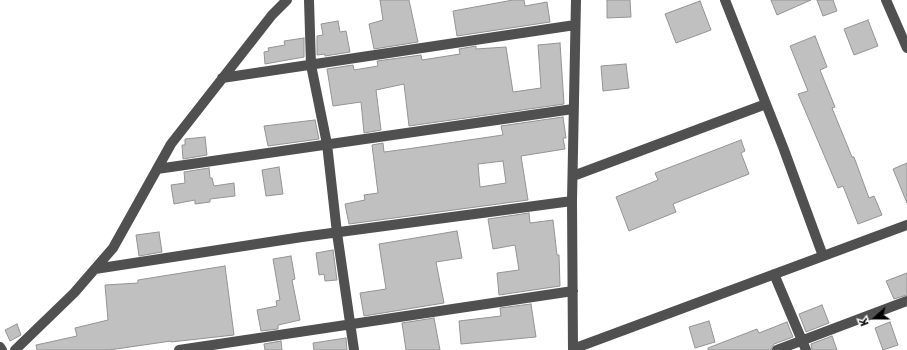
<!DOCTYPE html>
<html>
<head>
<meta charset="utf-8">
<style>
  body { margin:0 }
  #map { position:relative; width:907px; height:350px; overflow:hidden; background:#fff; font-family:"Open Sans",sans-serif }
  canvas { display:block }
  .north { position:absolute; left:855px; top:298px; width:40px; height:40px; -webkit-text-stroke:3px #fff; paint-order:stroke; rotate:249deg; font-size:11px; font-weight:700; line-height:16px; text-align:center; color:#000 }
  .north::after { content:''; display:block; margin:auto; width:14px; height:18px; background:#000; clip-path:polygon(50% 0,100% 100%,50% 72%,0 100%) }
</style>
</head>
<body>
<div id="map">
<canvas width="907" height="350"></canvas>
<div class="north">K</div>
</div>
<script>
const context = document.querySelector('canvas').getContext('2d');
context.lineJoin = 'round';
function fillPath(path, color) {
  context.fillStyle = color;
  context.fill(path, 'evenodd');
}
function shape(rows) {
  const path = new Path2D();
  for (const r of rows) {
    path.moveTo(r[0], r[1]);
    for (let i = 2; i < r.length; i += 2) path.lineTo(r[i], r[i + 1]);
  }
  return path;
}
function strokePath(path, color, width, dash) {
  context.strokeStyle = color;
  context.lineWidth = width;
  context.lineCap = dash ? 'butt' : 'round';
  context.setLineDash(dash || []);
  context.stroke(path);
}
const building = shape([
  [380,0,409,0,418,42,374,49,369,24,383,20,380,0],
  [513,0,524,0,525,6,547,2,550,22,457,36,453,11,513,0],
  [607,0,630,0,631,17,607,18,607,0],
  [771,0,811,0,777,15,771,0],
  [817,0,833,0,837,11,823,16,817,0],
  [700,1,711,30,676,43,665,14,700,1],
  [868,20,878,46,854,55,844,29,868,20],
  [338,21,340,32,346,31,350,52,325,56,325,54,317,55,317,36,323,35,321,24,338,21],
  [815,36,827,67,820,70,835,107,832,108,852,157,854,157,869,198,874,196,882,215,858,224,843,186,838,188,798,94,808,91,790,46,815,36],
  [304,38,304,57,265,64,264,52,269,51,268,48,285,45,284,41,304,38],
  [560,43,564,104,409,126,404,84,376,90,381,130,364,133,361,102,333,106,327,69,353,65,354,70,378,66,377,61,421,55,422,60,460,54,459,49,476,46,476,49,506,47,513,92,541,88,538,45,560,43],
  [626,64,629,88,603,91,601,66,626,64],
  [563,117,566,138,563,138,565,149,521,156,528,200,349,224,345,204,365,200,364,195,378,193,372,145,383,143,384,152,407,149,503,135,501,126,563,117],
  [503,161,506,183,480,187,478,164,503,161],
  [315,120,319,139,268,146,264,126,315,120],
  [205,137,207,155,183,159,182,145,185,145,185,139,205,137],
  [741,140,745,151,741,153,749,174,673,204,676,212,629,231,616,197,658,180,655,173,741,140],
  [907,163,907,203,893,169,907,163],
  [279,167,283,194,266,196,262,170,279,167],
  [209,168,210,178,212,178,214,186,234,183,235,196,210,199,210,202,195,204,195,200,174,204,171,185,185,183,184,172,209,168],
  [529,213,530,223,553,220,557,255,559,255,560,286,499,295,497,273,519,270,515,245,493,249,488,219,529,213],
  [457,231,462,258,436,262,444,303,364,316,360,293,386,289,379,244,457,231],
  [159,232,162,252,139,256,136,235,159,232],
  [333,250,337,280,325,281,324,274,319,275,316,253,333,250],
  [291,256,295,279,292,280,300,320,278,325,278,329,261,331,257,310,277,306,276,301,280,300,273,259,291,256],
  [225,266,234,335,171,342,171,341,109,350,37,350,36,345,77,336,75,328,108,320,105,285,138,283,138,280,225,266],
  [907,273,907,295,894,299,886,281,907,273],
  [531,304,536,337,461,344,459,321,501,316,500,308,531,304],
  [822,305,829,323,806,332,799,314,822,305],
  [434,318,440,350,406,350,402,323,434,318],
  [709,321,715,342,695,348,689,327,709,321],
  [787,322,793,337,774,344,771,350,708,350,708,348,757,329,759,333,787,322],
  [890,322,898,345,883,350,875,328,890,322],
  [17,324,21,335,10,341,5,330,17,324],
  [832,336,837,350,812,350,811,344,832,336],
  [346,338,347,350,314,350,313,343,346,338],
  [281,341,282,350,265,350,264,344,281,341]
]);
fillPath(building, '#c0c0c0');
strokePath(building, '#949494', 1);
strokePath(shape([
  [309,0,311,65,327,144,337,233,354,350],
  [725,0,783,147,823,256],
  [886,0,907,48],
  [222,78,575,25],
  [157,169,573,109],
  [573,176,766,104],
  [95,269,302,237,572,201],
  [774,274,806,350],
  [0,347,2,350],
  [573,349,907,225],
  [15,350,74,293,113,248,171,144,272,15,287,0],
  [179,350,573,291],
  [573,350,572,201,576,0],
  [777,350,907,301]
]), '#505050', 10);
</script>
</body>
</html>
